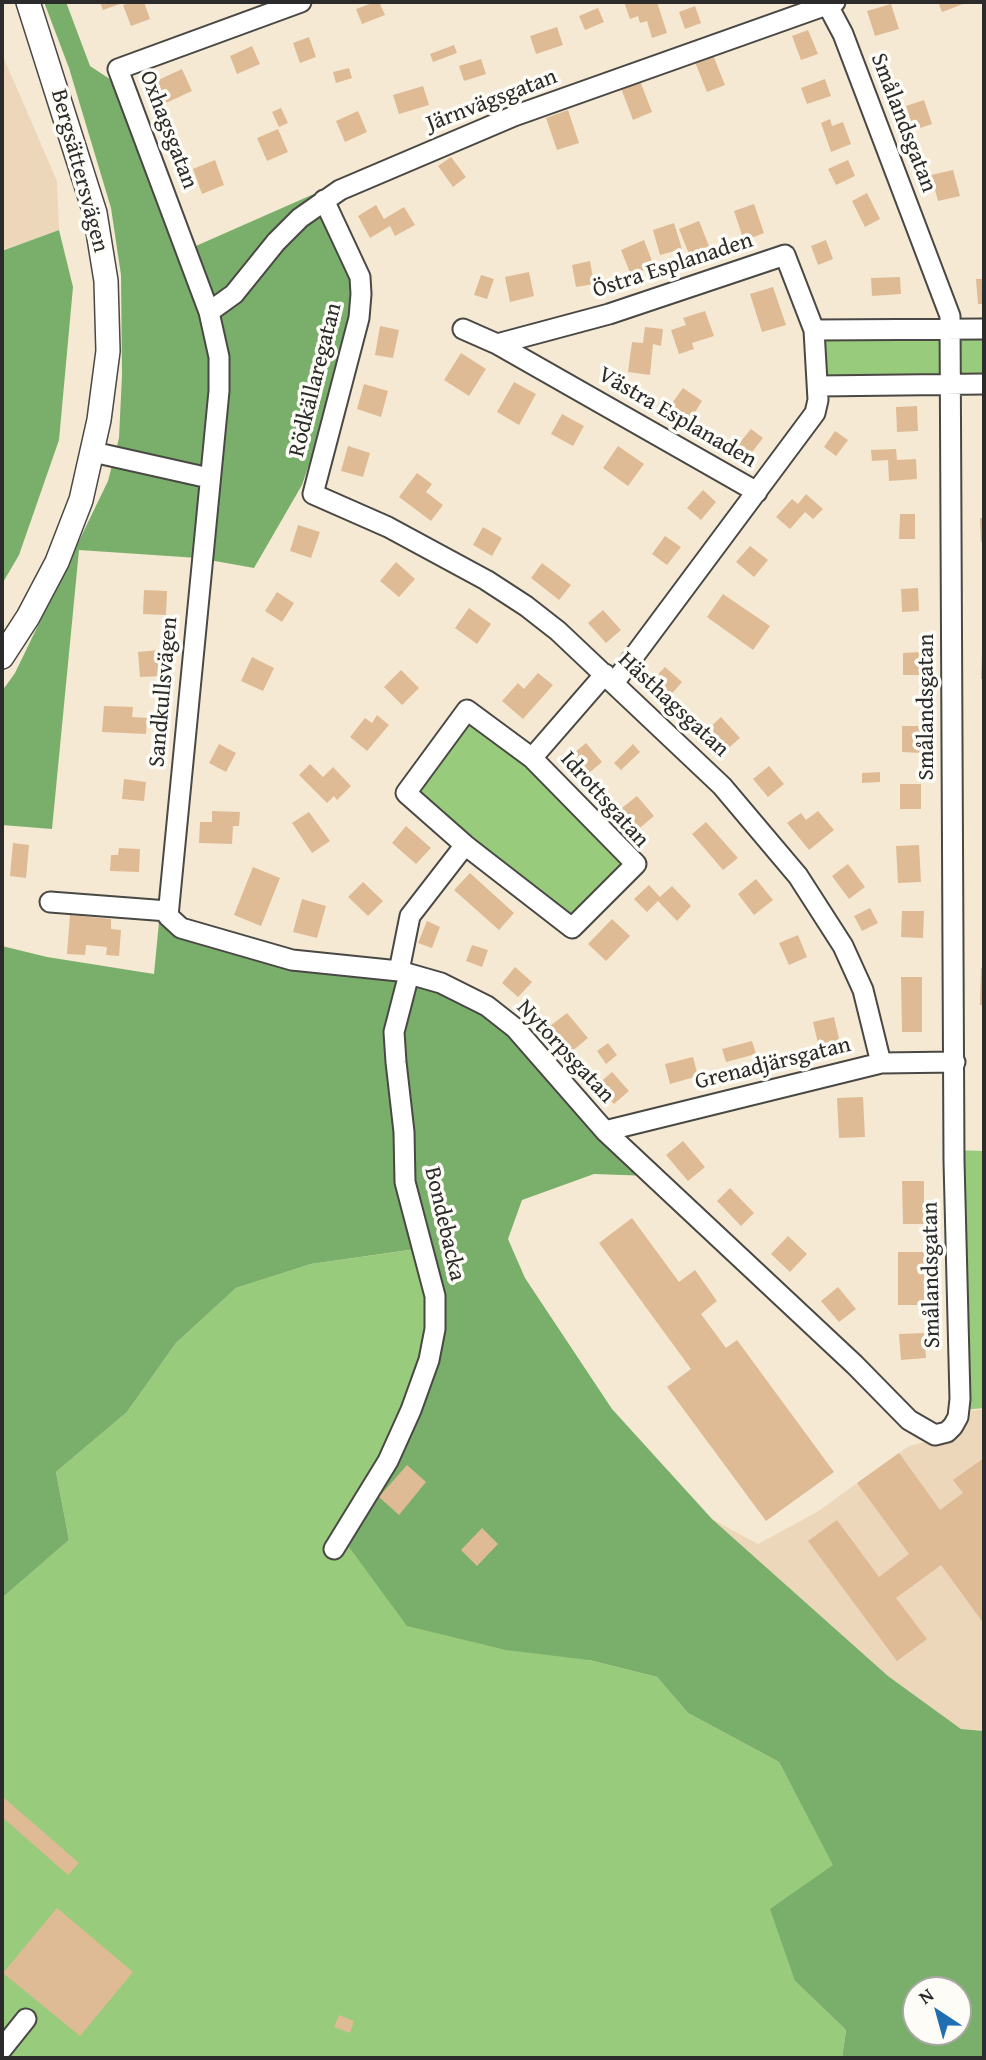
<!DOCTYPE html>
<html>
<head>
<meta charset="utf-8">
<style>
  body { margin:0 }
  #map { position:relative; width:986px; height:2060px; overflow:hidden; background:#f5e9d3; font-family:"Gentium Book Plus",serif }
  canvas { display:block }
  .frame { position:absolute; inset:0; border:4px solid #2b2b2b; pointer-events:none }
  .north { position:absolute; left:902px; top:1976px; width:70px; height:70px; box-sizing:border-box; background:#fdfcf7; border:2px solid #a9a8a5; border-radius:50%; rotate:324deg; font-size:19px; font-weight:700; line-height:28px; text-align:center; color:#2b2b2b }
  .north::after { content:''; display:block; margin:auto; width:24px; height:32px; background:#1f6fb2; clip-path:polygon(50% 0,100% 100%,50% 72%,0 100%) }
</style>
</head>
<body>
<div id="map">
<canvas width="986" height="2060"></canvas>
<div class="frame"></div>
<div class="north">N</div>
</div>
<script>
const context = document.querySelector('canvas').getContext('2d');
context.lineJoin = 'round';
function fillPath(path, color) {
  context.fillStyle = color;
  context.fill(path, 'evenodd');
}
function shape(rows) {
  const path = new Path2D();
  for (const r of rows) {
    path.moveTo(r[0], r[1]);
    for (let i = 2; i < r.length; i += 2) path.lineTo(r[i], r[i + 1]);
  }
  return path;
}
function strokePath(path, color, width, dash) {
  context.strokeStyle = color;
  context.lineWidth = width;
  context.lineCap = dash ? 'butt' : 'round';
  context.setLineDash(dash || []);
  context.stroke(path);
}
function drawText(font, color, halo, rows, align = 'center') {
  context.font = font + ' "Gentium Book Plus",serif';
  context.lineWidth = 7;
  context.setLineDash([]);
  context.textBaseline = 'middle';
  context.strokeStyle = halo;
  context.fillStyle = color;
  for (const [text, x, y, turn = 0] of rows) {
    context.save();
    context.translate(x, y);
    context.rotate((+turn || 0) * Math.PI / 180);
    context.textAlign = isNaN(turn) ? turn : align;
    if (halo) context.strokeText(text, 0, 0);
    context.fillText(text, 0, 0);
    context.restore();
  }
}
fillPath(shape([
  [2,54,57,181,59,230,2,251],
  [984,1409,984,1731,961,1729,888,1676,712,1519,758,1544,817,1512,909,1446,953,1435,970,1411]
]), '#edd7bb');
fillPath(shape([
  [984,326,984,380,817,382,812,329],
  [466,713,526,752,635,863,568,915,407,790],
  [953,1150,984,1151,984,1408,963,1410],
  [424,1248,589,1660,657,1677,688,1713,779,1762,834,1865,795,1981,846,2030,842,2058,2,2058,2,1598,69,1540,56,1472,127,1412,176,1343,236,1288,311,1264]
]), '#98cb7b');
fillPath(shape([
  [44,2,66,2,90,66,128,91,189,249,332,186,337,231,358,274,355,329,302,485,254,568,198,558,79,550,52,829,2,825,2,691,15,673,108,481,119,438,122,375,121,275,111,208,69,68],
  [59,230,73,287,59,440,19,555,2,584,2,251],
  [161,901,184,924,308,956,397,960,442,974,496,1005,651,1176,594,1174,522,1200,508,1239,525,1278,612,1409,712,1519,888,1676,961,1729,984,1731,984,2058,842,2058,846,2030,795,1981,770,1909,833,1865,779,1762,688,1713,657,1677,589,1660,506,1650,407,1626,349,1547,424,1388,436,1312,423,1248,311,1264,236,1288,176,1343,127,1412,56,1472,69,1540,2,1598,2,946,47,957,154,974],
  [916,1990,958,1990,958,2032,916,2032]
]), '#7aaf6b');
fillPath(shape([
  [100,2,119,2,120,4,103,10],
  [133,2,144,2,150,19,131,26,123,5],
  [375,2,379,2,385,15,362,24,356,9],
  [624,2,657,2,667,33,652,38,647,21,640,23,638,16,630,19],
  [938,2,962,2,963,4,942,12],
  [891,4,899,29,875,36,867,11],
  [695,6,701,23,685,29,679,12],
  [598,8,604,22,585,30,579,16],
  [557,27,563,45,536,54,530,36],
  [808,30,818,54,801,60,792,36],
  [309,37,316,57,300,63,293,43],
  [454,45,457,53,433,62,430,54],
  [252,46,260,64,237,74,230,56],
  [713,55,725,85,707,92,695,62],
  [481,59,486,74,464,81,459,66],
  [349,68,352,78,336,83,333,72],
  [182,69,192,91,166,103,156,81],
  [825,79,831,96,807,104,801,88],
  [640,81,652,112,633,120,621,88],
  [423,86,429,105,399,114,393,95],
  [924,100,932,124,914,130,906,106],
  [281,108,288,123,279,127,272,112],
  [568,110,579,143,557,150,546,118],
  [358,111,367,132,345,142,336,121],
  [830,119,832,126,843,122,851,144,831,152,821,123],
  [278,129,288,152,267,161,257,138],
  [451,157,466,177,453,187,438,166],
  [215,160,224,185,202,194,193,169],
  [848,160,855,176,836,185,828,169],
  [953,170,960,196,938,201,931,175],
  [867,193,880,219,865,227,852,201],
  [754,204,764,233,744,241,734,211],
  [376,205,384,219,404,207,415,225,395,236,390,226,370,238,358,216],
  [699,221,709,246,689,254,679,229],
  [674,223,682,249,660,255,653,230],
  [644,240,654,266,631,275,621,250],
  [826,240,833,259,818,265,811,246],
  [590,261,594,284,576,287,572,265],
  [529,272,534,296,510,302,505,277],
  [481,275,494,279,487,299,474,295],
  [900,277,901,294,872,296,871,278],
  [976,279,984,279,984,304,978,304],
  [773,287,786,325,762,332,750,294],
  [705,311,714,336,692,343,694,349,679,354,671,330,686,325,683,318],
  [380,326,399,330,393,358,375,355],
  [645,327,663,329,661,346,653,344,650,375,628,372,632,342,643,343],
  [461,353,486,369,469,396,444,380],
  [514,382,536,394,519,425,497,412],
  [364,384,388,391,381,417,357,409],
  [683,388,702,401,690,420,670,406],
  [917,406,918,431,897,432,896,407],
  [562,414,584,426,573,446,551,434],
  [751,429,763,438,749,456,737,446],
  [835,431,848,440,836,456,824,447],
  [348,446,370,453,363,477,341,471],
  [618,446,644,464,628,486,603,468],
  [896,449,897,460,916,459,917,479,889,481,888,460,872,461,871,450],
  [417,473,432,484,426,492,443,505,431,521,399,497],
  [703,490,716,502,701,520,687,508],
  [806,494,823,509,813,519,805,512,790,529,776,517,792,499,798,504],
  [900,514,915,514,915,539,899,539],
  [980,518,984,518,984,541,981,542],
  [298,525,320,532,311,558,290,551],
  [483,527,502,538,492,556,473,545],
  [665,536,681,547,667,565,652,554],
  [750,546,768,560,754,577,736,562],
  [396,562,415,579,399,597,380,581],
  [542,563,571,585,559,600,531,578],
  [918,588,919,611,902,612,901,589],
  [144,590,167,591,166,615,143,614],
  [277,592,294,603,282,622,265,611],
  [723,594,770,626,753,650,707,617],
  [469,608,491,624,477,644,455,628],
  [603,610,621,630,606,643,588,623],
  [159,650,160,676,140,677,138,652],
  [919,652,919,675,903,675,903,653],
  [982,652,984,652,984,679,981,679],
  [252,657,274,668,263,691,241,681],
  [665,667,682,682,668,698,650,683],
  [401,670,419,688,402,705,384,687],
  [538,673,553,685,523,719,502,701,518,683,524,689],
  [104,706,133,707,132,717,147,718,146,734,102,732],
  [377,715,389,725,367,751,350,737,365,718,372,723],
  [721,717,740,738,725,751,707,730],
  [902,726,921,726,921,753,902,752],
  [586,743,602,762,584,777,568,758],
  [219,744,236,753,226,772,209,763],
  [633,744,640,752,621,770,614,763],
  [310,764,323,777,333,767,351,786,337,800,334,796,327,803,299,775],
  [769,766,784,784,768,797,753,779],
  [880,772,880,782,862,783,862,773],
  [124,779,146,782,144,801,122,799],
  [900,784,921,784,921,809,900,809],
  [637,796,654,816,635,832,618,811],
  [212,811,240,812,239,826,233,826,232,844,199,843,200,822,212,822],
  [818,811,834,830,809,850,787,823,801,813,806,820],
  [309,812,330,841,312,853,292,823],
  [706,822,738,858,723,870,692,834],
  [406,826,431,848,416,864,392,843],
  [13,843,29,845,26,878,10,876],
  [919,845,921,882,898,883,896,846],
  [119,848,140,849,139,872,110,871,111,855,118,855],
  [848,864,865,887,849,899,832,876],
  [253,867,280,878,261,926,234,915],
  [470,873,514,913,499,930,454,890],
  [756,879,773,900,754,915,738,894],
  [363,882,383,901,368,916,348,897],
  [649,885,660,897,672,886,691,906,677,921,658,901,647,912,634,899],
  [302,899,326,906,317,938,293,932],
  [870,908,878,923,862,931,854,916],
  [902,911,924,911,923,938,901,937],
  [70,915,111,919,111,929,121,930,119,956,106,955,107,947,86,945,85,955,67,954],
  [612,919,630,936,606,961,588,944],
  [427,921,440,927,432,948,418,943],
  [798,935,807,957,789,965,779,943],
  [472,945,488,950,482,967,466,961],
  [515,967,532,982,518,997,502,983],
  [981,968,984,968,984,1005,980,1005],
  [901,977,922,977,922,1032,902,1032],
  [567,1013,588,1038,571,1052,550,1026],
  [834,1017,840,1043,819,1048,813,1022],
  [752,1041,756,1054,726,1062,722,1049],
  [608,1043,617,1055,606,1064,597,1051],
  [693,1057,698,1076,670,1084,665,1064],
  [612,1072,629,1091,614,1104,597,1085],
  [863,1097,865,1137,839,1138,837,1098],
  [683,1141,705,1167,688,1181,666,1155],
  [902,1181,924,1181,924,1224,903,1224],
  [730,1188,754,1213,741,1226,717,1201],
  [632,1218,679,1282,695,1270,717,1301,701,1314,726,1348,737,1340,834,1472,766,1521,667,1387,691,1369,599,1243],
  [788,1236,807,1254,790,1272,771,1254],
  [898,1252,924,1252,924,1305,898,1305],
  [838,1287,856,1309,839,1322,821,1301],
  [924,1333,926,1358,901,1360,899,1334],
  [899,1453,940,1510,963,1493,953,1480,984,1458,984,1624,941,1565,896,1598,927,1639,897,1661,808,1541,837,1520,879,1577,909,1554,857,1483],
  [407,1465,426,1482,399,1515,379,1497],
  [482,1528,498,1544,477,1566,461,1550],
  [3,1797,79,1863,68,1875,2,1817],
  [57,1908,133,1972,80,2036,3,1973],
  [339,2015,354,2021,350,2033,334,2027]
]), '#dfbb95');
const minor = shape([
  [301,2,118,69,209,312,219,357,219,391,168,916,181,928,292,960,399,971,441,983,487,1006,515,1028,605,1131,855,1365,909,1420,935,1435,947,1432,953,1426,958,1417,960,1399,954,1161,950,316,843,34,826,2],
  [324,200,360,277,361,294,359,318,313,494,388,527,486,580,526,606,558,631,722,786,798,876,843,946,863,990,881,1063],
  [209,312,234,294,276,242,300,218,340,190,514,116,835,2],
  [463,329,497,344,757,492],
  [814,330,984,329],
  [497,344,609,314,785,255,814,330,818,400,815,413,614,683],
  [818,386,984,384],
  [93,452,209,478],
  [532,758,636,864,572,928,465,845,406,793,467,710,532,758,605,674],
  [50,902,168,911],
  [399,971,410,916,465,845],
  [605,1131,881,1063,955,1062],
  [334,1549,388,1461,411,1410,429,1360,435,1329,435,1296,405,1182,404,1132,396,1062,394,1032,409,974],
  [2,2049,26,2019]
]);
const tertiary = shape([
  [2,657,28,617,57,562,81,500,99,420,108,351,106,281,95,213,28,2]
]);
strokePath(minor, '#494844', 23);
strokePath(tertiary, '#494844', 26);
strokePath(minor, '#fff', 19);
strokePath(tertiary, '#fff', 23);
drawText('23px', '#2b2b2b', '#fdfcf7', [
  ["Järnvägsgatan",492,101,-21],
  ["Smålandsgatan",903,123,69],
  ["Oxhagsgatan",168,130,69],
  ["Bergsättersvägen",79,171,75],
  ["Östra Esplanaden",673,266,-18],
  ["Rödkällaregatan",316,380,-76],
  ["Västra Esplanaden",677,418,30],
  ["Sandkullsvägen",164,692,-85],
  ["Hästhagsgatan",673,705,43],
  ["Smålandsgatan",927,707,-90],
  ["Idrottsgatan",604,800,48],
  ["Nytorpsgatan",565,1052,47],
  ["Grenadjärsgatan",773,1064,-14],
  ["Bondebacka",444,1224,77],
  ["Smålandsgatan",932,1275,-91]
]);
</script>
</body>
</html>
